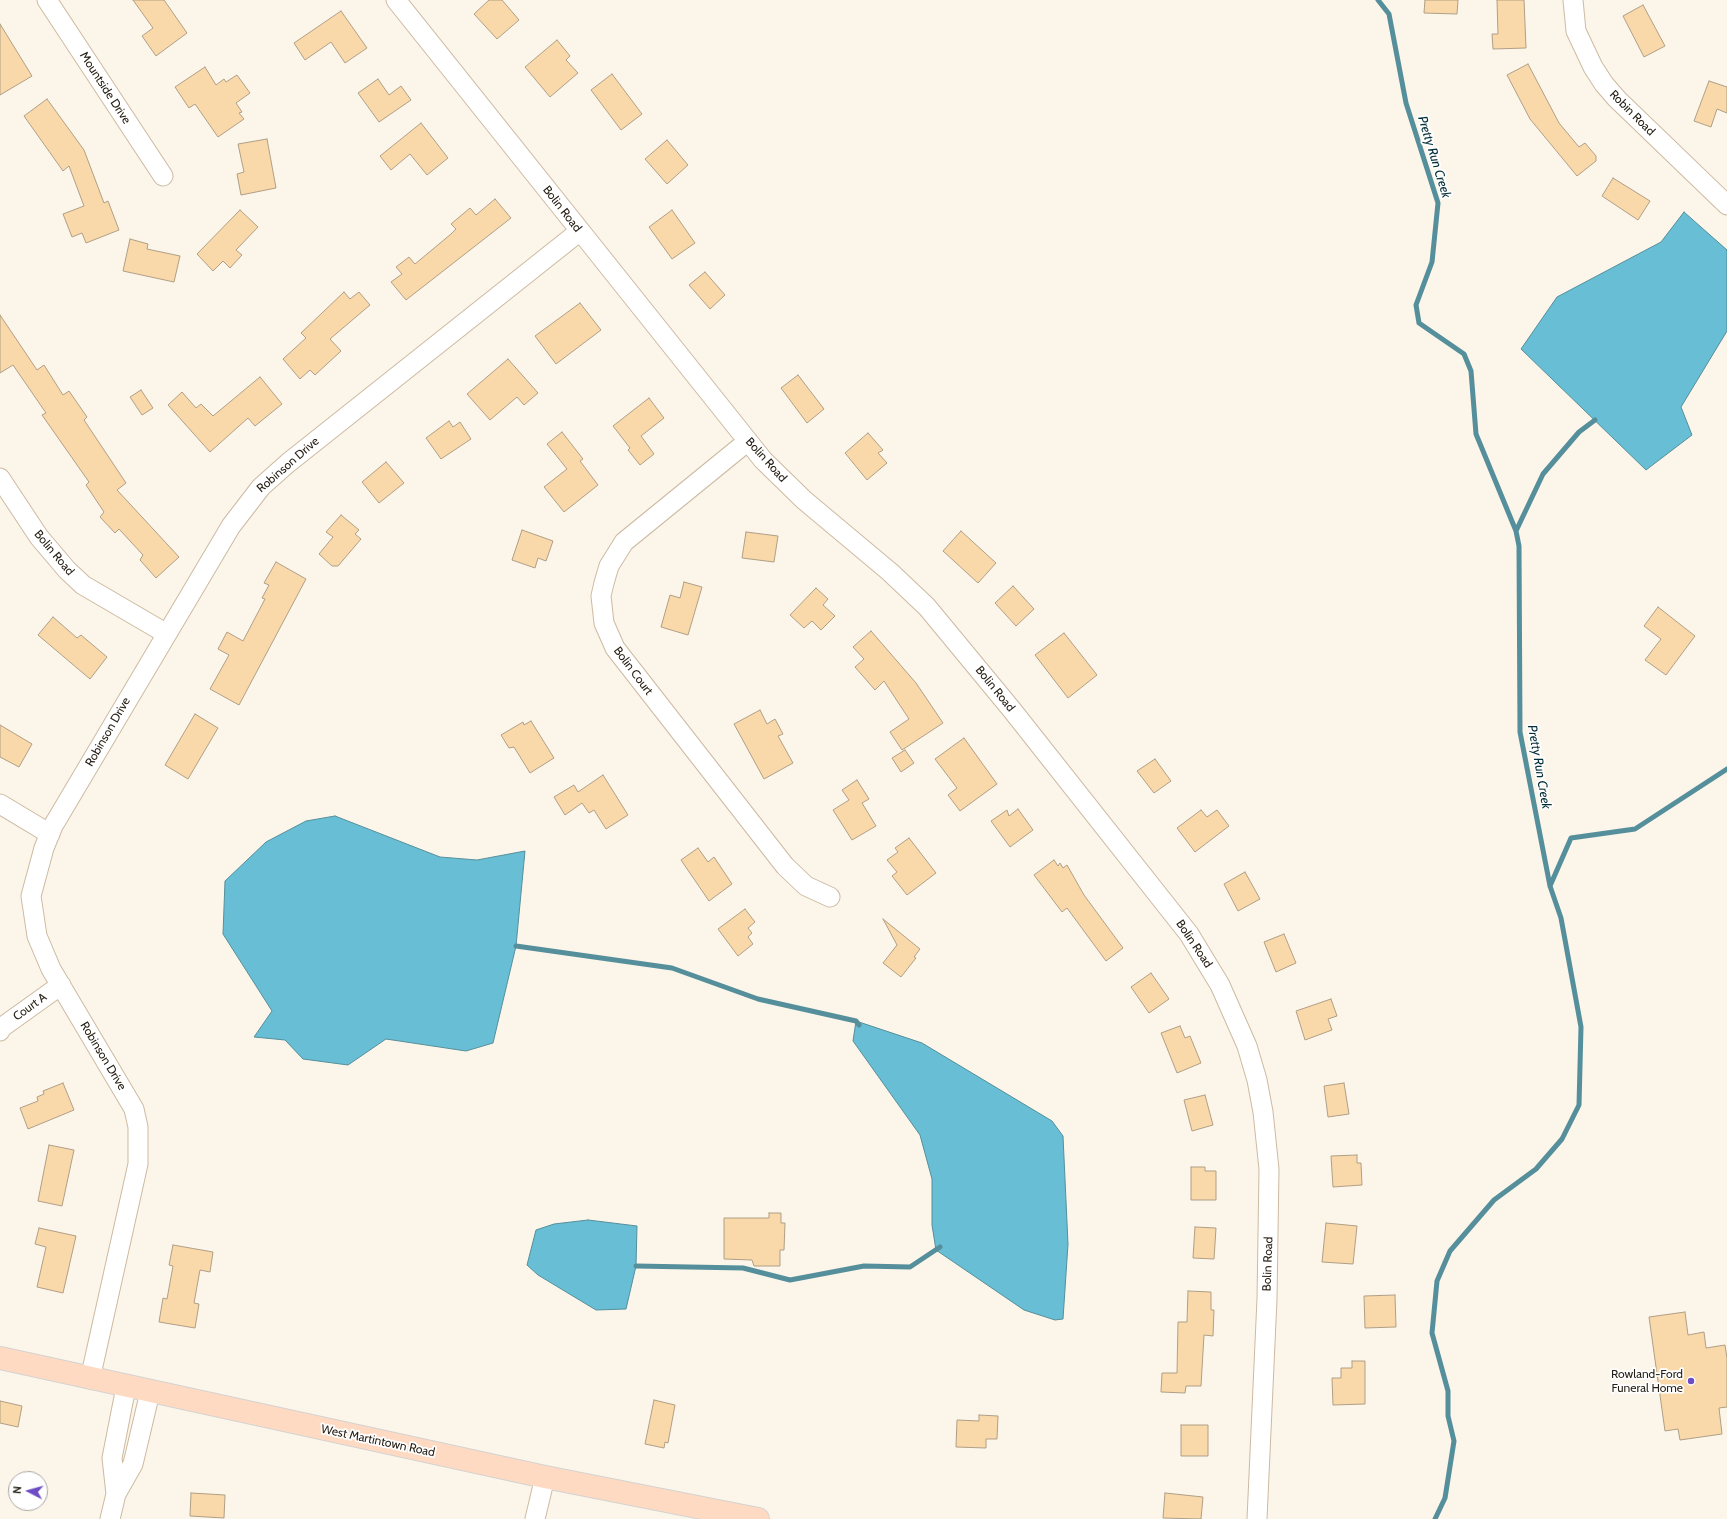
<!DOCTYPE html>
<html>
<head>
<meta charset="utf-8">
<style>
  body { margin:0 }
  #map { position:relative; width:1727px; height:1519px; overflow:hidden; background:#fcf5ea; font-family:Cabin,sans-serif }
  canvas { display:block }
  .north { position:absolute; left:8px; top:1471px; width:40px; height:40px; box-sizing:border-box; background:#fff; border:1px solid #a9a6a2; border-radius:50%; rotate:276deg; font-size:11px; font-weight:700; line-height:16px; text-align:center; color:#282117 }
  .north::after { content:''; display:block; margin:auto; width:14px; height:18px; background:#6d4cc5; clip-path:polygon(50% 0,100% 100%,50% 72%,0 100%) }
</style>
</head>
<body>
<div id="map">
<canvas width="1727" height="1519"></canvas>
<div class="north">N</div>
</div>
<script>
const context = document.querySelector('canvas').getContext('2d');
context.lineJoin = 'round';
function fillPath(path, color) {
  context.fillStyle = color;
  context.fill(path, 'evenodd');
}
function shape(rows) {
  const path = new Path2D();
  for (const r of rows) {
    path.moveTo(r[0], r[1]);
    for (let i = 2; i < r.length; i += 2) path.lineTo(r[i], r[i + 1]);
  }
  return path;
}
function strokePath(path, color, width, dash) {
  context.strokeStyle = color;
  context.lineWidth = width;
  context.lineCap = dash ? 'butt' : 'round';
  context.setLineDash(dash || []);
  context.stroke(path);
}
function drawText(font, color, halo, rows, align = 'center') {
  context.font = font + ' Cabin,sans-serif';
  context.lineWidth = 3.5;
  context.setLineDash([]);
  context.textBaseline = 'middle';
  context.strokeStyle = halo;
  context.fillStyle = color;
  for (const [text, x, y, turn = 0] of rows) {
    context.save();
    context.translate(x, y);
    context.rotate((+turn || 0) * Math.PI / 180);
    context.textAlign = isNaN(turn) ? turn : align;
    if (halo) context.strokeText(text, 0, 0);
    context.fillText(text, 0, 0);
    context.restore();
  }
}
const water = shape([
  [1684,212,1727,250,1727,331,1681,407,1692,435,1646,470,1521,349,1557,297,1661,242,1684,212],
  [335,816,440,857,477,860,525,851,516,946,493,1043,466,1051,386,1039,348,1065,303,1059,285,1040,254,1037,272,1011,223,934,225,881,266,842,306,821,335,816],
  [856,1021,922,1043,1052,1121,1063,1136,1068,1244,1063,1319,1055,1320,1024,1310,936,1250,932,1225,932,1179,920,1135,853,1041,856,1021],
  [588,1220,637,1226,636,1266,626,1309,596,1310,538,1275,527,1265,536,1230,554,1224,588,1220]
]);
fillPath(water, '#68bed4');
strokePath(water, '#558f9b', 1);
strokePath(shape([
  [1378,0,1389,14,1406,103,1438,203,1432,262,1416,305,1419,323,1464,354,1471,371,1476,434,1516,531,1519,546,1520,732,1550,886,1561,918,1581,1027,1579,1105,1562,1139,1536,1169,1494,1200,1450,1251,1437,1281,1432,1333,1448,1391,1448,1416,1454,1441,1445,1498,1435,1519],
  [1516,531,1543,474,1579,432,1595,420],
  [1550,886,1571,838,1635,829,1727,769],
  [516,946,672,968,758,999,856,1021,859,1025],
  [636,1266,743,1268,790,1280,864,1266,910,1267,940,1247]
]), '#558f9b', 5);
const building = shape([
  [133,0,164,0,187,33,156,56,142,36,153,28,133,0],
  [489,0,502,0,519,20,497,39,474,14,489,0],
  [1425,0,1458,0,1457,14,1424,13,1425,0],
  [1497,0,1524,0,1526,48,1493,49,1492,34,1498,34,1497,0],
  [1643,5,1665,46,1644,57,1623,16,1643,5],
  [341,11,367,48,345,63,331,42,305,60,294,43,341,11],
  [0,24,32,76,0,95,0,24],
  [557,40,570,56,566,60,578,73,550,97,525,67,557,40],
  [1528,64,1559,123,1579,147,1585,143,1596,156,1596,161,1577,176,1530,119,1507,75,1528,64],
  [205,67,216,85,224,79,226,82,237,75,250,93,236,103,242,112,239,113,244,119,218,137,195,104,189,108,175,87,205,67],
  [612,74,642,114,621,130,591,90,612,74],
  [378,79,389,95,401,86,411,100,379,122,358,93,378,79],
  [1709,81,1727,87,1727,113,1717,109,1711,127,1694,121,1709,81],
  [47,99,84,150,104,203,108,201,119,230,86,243,82,233,72,237,63,214,84,206,69,166,63,171,24,116,47,99],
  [421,123,448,158,427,175,410,154,391,170,380,156,421,123],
  [267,139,276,188,241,195,237,174,244,172,238,144,267,139],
  [667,140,688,165,667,184,645,159,667,140],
  [1613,178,1650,201,1638,220,1602,196,1613,178],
  [495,199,511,218,406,300,391,282,402,274,396,267,409,257,415,264,451,234,456,229,451,224,470,208,476,215,495,199],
  [240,210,258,227,236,250,242,255,230,268,223,261,213,271,197,254,240,210],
  [672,210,695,243,672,259,649,227,672,210],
  [130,239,148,244,147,249,180,256,174,282,123,271,130,239],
  [705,272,725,295,710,309,689,285,705,272],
  [344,292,350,299,359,292,370,305,330,339,341,351,315,375,310,370,300,379,283,359,306,338,301,333,344,292],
  [580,303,601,330,556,364,535,336,580,303],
  [0,315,37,370,44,365,63,395,69,391,87,417,84,420,126,483,117,490,179,557,156,578,140,560,143,555,119,529,115,533,100,517,104,512,86,485,89,482,42,415,46,413,13,365,0,373,0,315],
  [508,359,538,393,524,405,517,397,490,420,467,394,508,359],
  [798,375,824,409,807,423,781,388,798,375],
  [260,377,282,404,255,426,248,418,210,452,168,405,182,392,196,408,201,404,213,416,260,377],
  [141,390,153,408,142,415,130,397,141,390],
  [649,398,664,418,641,436,654,454,640,465,628,450,630,448,613,426,649,398],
  [449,421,453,427,460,422,471,439,441,459,426,438,449,421],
  [562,432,583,459,580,461,598,485,564,512,544,487,567,469,547,444,562,432],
  [868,433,883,450,878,453,887,463,867,480,845,453,868,433],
  [386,462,404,483,379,503,362,482,386,462],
  [341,515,359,530,355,534,361,539,338,566,332,566,319,554,333,537,326,532,341,515],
  [522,530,553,541,546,561,538,558,535,568,512,560,522,530],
  [961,531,996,563,978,583,943,551,961,531],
  [746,532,778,536,774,562,742,558,746,532],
  [276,562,306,579,239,705,210,689,229,655,218,649,227,632,243,641,265,599,262,598,269,585,264,583,276,562],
  [684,582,702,587,688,635,661,627,670,595,680,598,684,582],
  [1013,586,1034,609,1016,626,995,603,1013,586],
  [816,588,828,599,823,605,835,616,821,630,812,621,804,628,790,615,816,588],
  [1658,607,1695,636,1666,675,1645,660,1661,639,1644,626,1658,607],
  [53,617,77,638,81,635,107,657,90,679,38,635,53,617],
  [871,631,916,683,943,723,902,750,890,732,909,719,884,681,875,690,855,667,864,659,853,647,871,631],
  [1064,633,1097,675,1068,698,1035,655,1064,633],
  [760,710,767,724,775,719,783,734,778,736,793,763,764,779,734,724,760,710],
  [195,714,218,728,188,779,165,765,195,714],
  [531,721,554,758,530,773,514,747,509,748,501,735,523,722,524,725,531,721],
  [0,725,32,744,19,767,0,757,0,725],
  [964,738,997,784,960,811,948,795,957,788,935,759,964,738],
  [905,750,914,763,901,772,892,758,905,750],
  [1155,759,1171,781,1154,793,1137,771,1155,759],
  [603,775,628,815,606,829,594,810,589,813,582,803,565,815,554,797,574,785,578,792,603,775],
  [857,780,869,799,862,803,876,826,852,840,833,810,849,800,842,790,857,780],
  [1018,809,1033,830,1010,847,991,821,1007,810,1009,816,1018,809],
  [1201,810,1207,817,1217,810,1229,826,1195,852,1177,828,1201,810],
  [909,838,936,873,907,895,892,876,897,872,887,860,898,852,895,848,909,838],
  [698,848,708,862,714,857,732,884,709,901,681,860,698,848],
  [1054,860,1058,866,1060,863,1063,868,1067,865,1084,895,1123,948,1106,961,1067,908,1062,912,1034,875,1054,860],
  [1245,872,1260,899,1238,911,1224,884,1245,872],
  [745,909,755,922,748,928,752,933,748,937,753,944,738,956,718,929,745,909],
  [883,919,920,949,914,957,916,958,901,977,883,963,897,945,883,919],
  [1284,934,1296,963,1276,972,1264,942,1284,934],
  [1151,973,1169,999,1149,1013,1131,987,1151,973],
  [1331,999,1337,1016,1328,1019,1332,1030,1305,1040,1296,1011,1331,999],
  [1180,1026,1185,1038,1190,1036,1201,1063,1177,1073,1161,1033,1180,1026],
  [63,1083,74,1110,28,1129,20,1108,38,1101,37,1097,44,1094,43,1091,63,1083],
  [1344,1083,1349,1114,1328,1117,1324,1086,1344,1083],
  [1205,1095,1213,1125,1192,1131,1184,1100,1205,1095],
  [49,1145,74,1150,62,1206,38,1201,49,1145],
  [1357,1155,1357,1163,1361,1163,1362,1185,1333,1187,1331,1156,1357,1155],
  [1191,1167,1205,1167,1205,1171,1216,1171,1216,1200,1191,1200,1191,1167],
  [769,1213,781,1213,781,1223,785,1223,784,1250,780,1250,780,1266,754,1266,752,1260,724,1259,724,1218,769,1218,769,1213],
  [1326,1223,1357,1226,1353,1264,1322,1262,1326,1223],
  [1195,1227,1216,1228,1214,1259,1193,1258,1195,1227],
  [39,1228,76,1236,63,1293,37,1287,46,1247,35,1244,39,1228],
  [173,1245,213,1252,210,1272,200,1270,194,1303,199,1304,195,1328,159,1322,163,1298,167,1299,173,1266,169,1265,173,1245],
  [1188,1291,1211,1292,1211,1310,1214,1310,1213,1336,1204,1335,1201,1386,1186,1386,1185,1393,1161,1392,1162,1373,1177,1373,1178,1322,1187,1322,1188,1291],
  [1395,1295,1396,1327,1365,1328,1364,1296,1395,1295],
  [1685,1312,1688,1335,1704,1332,1706,1348,1725,1345,1727,1358,1727,1407,1719,1408,1722,1434,1680,1440,1678,1429,1665,1431,1649,1317,1685,1312],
  [1352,1361,1365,1361,1365,1404,1333,1405,1332,1378,1341,1378,1341,1368,1352,1368,1352,1361],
  [654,1400,675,1405,668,1443,665,1442,664,1448,645,1444,654,1400],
  [0,1401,22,1406,18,1427,0,1423,0,1401],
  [979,1415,998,1416,997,1439,986,1439,986,1448,956,1447,957,1420,979,1421,979,1415],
  [1181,1425,1208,1425,1208,1456,1181,1456,1181,1425],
  [191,1493,225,1495,224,1518,190,1516,191,1493],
  [1165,1493,1203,1497,1201,1519,1163,1518,1165,1493]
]);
fillPath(building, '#f9d8a9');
strokePath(building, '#b09f86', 1);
const minor = shape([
  [47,0,163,176],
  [396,0,763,460,804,500,890,572,927,607,1012,710,1189,934,1220,985,1247,1046,1257,1080,1263,1112,1269,1169,1267,1299,1257,1519],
  [1573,0,1576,31,1593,67,1604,84,1617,99,1727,205],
  [748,441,624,542,609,566,604,583,601,596,604,623,615,648,785,866,806,886,830,897],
  [0,478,39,537,67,570,83,585,167,634],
  [0,804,50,834],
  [0,1031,1,1028,61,985],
  [90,1379,138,1164,138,1127,134,1109,51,969,37,936,31,896,44,848,53,826,231,526,261,487,288,463,580,231],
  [116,1494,112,1458,126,1387],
  [110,1519,116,1494,133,1464,150,1392],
  [535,1519,545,1477]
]);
const major = shape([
  [0,1358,545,1477,758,1519]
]);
strokePath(minor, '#cdbaa1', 21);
strokePath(major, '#d4d3d1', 24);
strokePath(minor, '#fff', 19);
strokePath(major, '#fedac2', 22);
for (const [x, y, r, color] of [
  [1691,1381,4,"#6d4cc5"]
]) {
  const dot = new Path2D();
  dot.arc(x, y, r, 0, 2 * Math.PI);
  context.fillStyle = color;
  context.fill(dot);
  strokePath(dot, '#fff', 1.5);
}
drawText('12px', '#282117', '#fff', [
  ["Mountside Drive",105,88,57],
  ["Robin Road",1632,113,45],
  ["Bolin Road",562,209,52],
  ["Bolin Road",766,460,48],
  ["Robinson Drive",288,465,-41],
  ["Bolin Road",54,553,50],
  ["Bolin Court",633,671,53],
  ["Bolin Road",995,689,51],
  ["Robinson Drive",108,732,-60],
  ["Bolin Road",1194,944,56],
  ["Court A",30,1007,-36],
  ["Robinson Drive",103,1056,59],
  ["Bolin Road",1268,1264,-88],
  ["West Martintown Road",378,1441,12]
]);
drawText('12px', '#282117', '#fff', [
  ["Rowland-Ford",1683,1374],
  ["Funeral Home",1683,1388]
], 'right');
drawText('italic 13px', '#032f38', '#fff', [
  ["Pretty Run Creek",1434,157,73],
  ["Pretty Run Creek",1539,767,80]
]);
</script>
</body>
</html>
